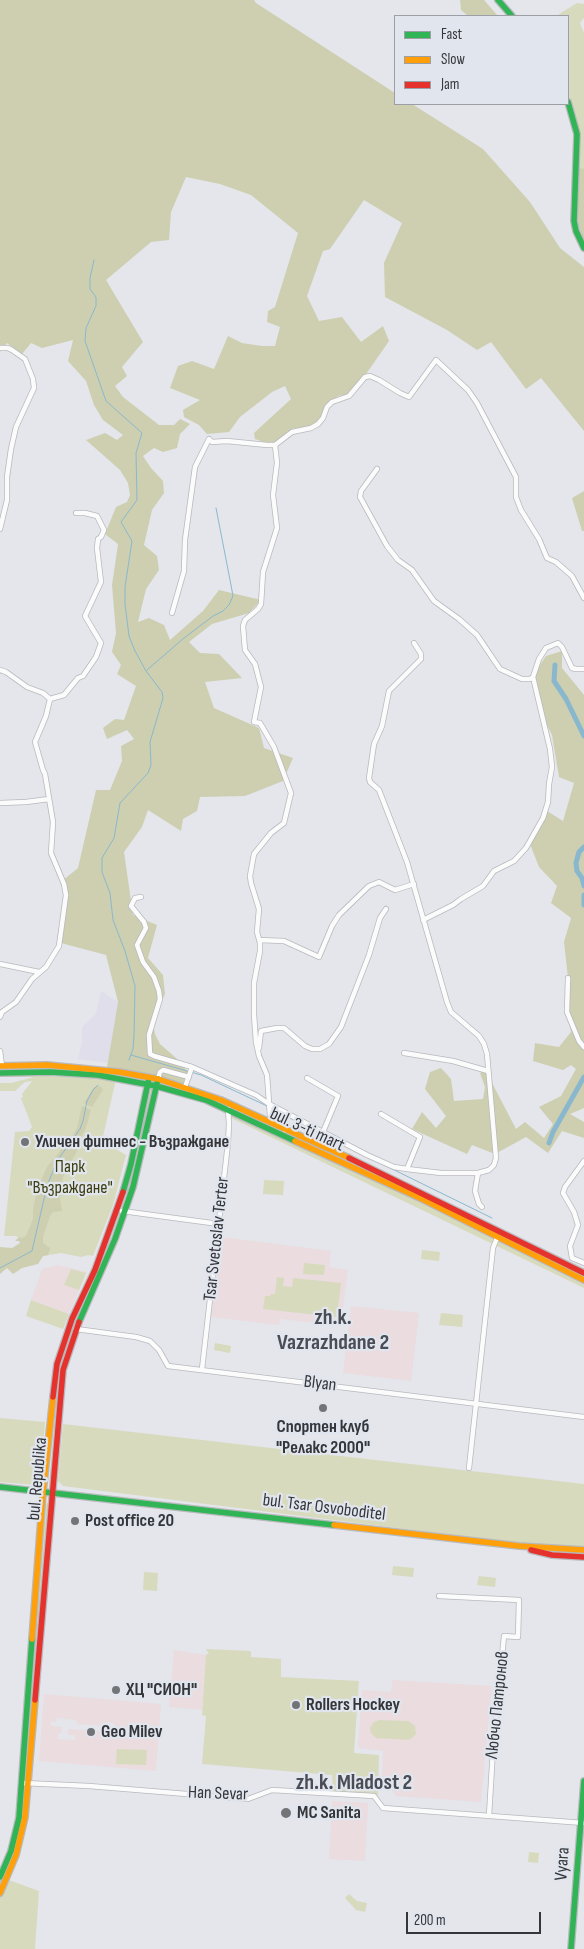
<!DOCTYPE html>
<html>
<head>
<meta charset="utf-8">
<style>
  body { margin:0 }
  #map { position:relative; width:584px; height:1949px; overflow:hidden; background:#e4e6eb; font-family:"Sofia Sans Condensed",sans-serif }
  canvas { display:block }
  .legend { position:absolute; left:394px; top:15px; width:175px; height:90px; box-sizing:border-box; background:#e1e5ee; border:1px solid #9c9fa6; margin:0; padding:6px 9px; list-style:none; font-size:15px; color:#35363a }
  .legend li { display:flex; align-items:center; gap:10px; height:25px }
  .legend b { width:25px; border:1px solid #9c9fa6 }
  .scale { position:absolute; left:406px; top:1912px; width:135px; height:22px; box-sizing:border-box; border:2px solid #35363a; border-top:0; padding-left:6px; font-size:15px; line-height:18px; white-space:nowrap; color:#35363a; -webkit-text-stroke:4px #e1e5ee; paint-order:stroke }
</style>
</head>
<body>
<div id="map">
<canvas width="584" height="1949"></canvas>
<ul class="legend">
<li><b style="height:6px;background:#30b455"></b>Fast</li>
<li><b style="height:6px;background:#ff9f0a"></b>Slow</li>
<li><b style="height:6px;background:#e5322d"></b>Jam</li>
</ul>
<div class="scale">200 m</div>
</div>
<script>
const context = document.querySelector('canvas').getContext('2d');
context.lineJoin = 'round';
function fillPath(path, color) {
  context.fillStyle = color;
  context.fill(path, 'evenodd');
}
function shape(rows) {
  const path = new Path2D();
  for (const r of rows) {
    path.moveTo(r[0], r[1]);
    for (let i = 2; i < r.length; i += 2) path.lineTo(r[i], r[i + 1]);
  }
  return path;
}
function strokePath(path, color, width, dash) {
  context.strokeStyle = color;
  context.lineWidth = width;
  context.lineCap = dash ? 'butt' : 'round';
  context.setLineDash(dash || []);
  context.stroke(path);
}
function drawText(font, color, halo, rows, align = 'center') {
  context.font = font + ' "Sofia Sans Condensed",sans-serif';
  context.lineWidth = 4.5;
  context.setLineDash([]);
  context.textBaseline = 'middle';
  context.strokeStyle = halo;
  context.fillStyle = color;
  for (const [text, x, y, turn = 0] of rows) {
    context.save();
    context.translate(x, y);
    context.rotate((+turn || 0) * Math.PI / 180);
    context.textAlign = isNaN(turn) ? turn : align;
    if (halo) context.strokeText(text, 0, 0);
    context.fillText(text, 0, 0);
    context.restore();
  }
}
fillPath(shape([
  [101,991,118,1002,108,1063,78,1059,82,1043,82,1027,96,1014]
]), '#e1deec');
fillPath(shape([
  [222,1237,331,1251,329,1267,348,1270,341,1326,280,1319,279,1325,211,1317],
  [58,1265,87,1272,69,1314,31,1300,42,1269],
  [351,1306,419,1313,411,1381,343,1373],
  [174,1650,206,1655,202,1710,169,1707],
  [392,1680,492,1686,481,1802,396,1796,382,1776,383,1751,358,1748,362,1690,391,1692],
  [44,1694,161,1704,156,1771,39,1761],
  [57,1718,76,1720,77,1724,104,1726,105,1722,114,1723,116,1732,68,1729,68,1735,75,1735,75,1740,58,1739,58,1734,61,1734,62,1727,51,1726,51,1721,56,1722],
  [332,1801,368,1803,365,1861,329,1859]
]), '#eadcdf');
fillPath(shape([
  [577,3,584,4,584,18,580,23,584,33,584,170,578,174,579,129,568,94,568,16,556,16],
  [0,1074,116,1079,102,1141,126,1155,113,1205,93,1256,88,1255,81,1257,61,1253,43,1256,38,1264,22,1239,15,1236,4,1236,15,1132,29,1131,32,1127,21,1098,23,1097,22,1094,32,1081,25,1082,15,1091,0,1091,0,1083,11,1083,34,1077,0,1077],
  [147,1088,155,1090,133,1182,131,1164],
  [228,1109,420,1198,584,1280,584,1288,229,1117],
  [264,1180,284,1181,283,1195,263,1194],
  [422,1250,440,1252,439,1261,421,1259],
  [304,1263,325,1265,324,1275,303,1274],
  [71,1269,86,1273,79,1290,64,1285],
  [277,1277,284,1278,283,1286,292,1287,293,1278,341,1283,337,1317,263,1309,265,1296,270,1296,271,1294,275,1294],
  [31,1300,69,1314,63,1329,26,1316],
  [441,1313,463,1315,462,1327,439,1325],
  [215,1343,231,1346,230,1353,214,1350],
  [0,1418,45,1422,40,1482,36,1485,0,1482],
  [63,1424,584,1484,584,1547,524,1544,63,1486,58,1481],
  [42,1503,51,1504,30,1771,24,1770],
  [393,1566,414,1568,413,1577,392,1575],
  [144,1572,158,1573,157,1591,143,1590],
  [479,1576,496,1578,495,1587,477,1585],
  [206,1649,251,1651,251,1657,281,1659,281,1677,359,1681,354,1753,379,1755,378,1795,333,1792,332,1775,202,1764,206,1716,202,1715,206,1654,209,1654],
  [379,1720,408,1721,415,1726,416,1734,412,1738,408,1740,376,1738,371,1733,370,1728,374,1722],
  [117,1749,147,1750,146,1765,116,1764],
  [22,1788,28,1788,25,1817,6,1879,39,1891,35,1949,0,1949,0,1877,11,1851],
  [529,1852,539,1853,538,1863,528,1862],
  [349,1894,357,1901,367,1903,365,1912,356,1910,345,1898]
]), '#d8dabe');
fillPath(shape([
  [0,0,254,0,256,3,395,93,395,104,412,104,483,149,530,202,560,248,584,267,584,431,541,378,526,389,491,342,477,350,447,330,385,297,384,263,402,223,364,200,330,249,323,251,307,296,319,321,342,317,361,342,383,326,389,341,364,377,350,394,338,396,328,405,320,421,308,428,294,428,272,445,255,439,254,433,291,399,285,386,272,392,240,417,229,432,207,434,199,425,184,417,183,410,200,400,170,388,178,366,192,361,214,369,228,336,242,343,262,346,275,346,280,327,267,322,268,311,275,307,298,233,251,195,220,184,186,177,171,212,169,240,151,242,106,280,143,342,122,367,127,376,115,386,123,397,159,425,174,425,180,419,190,424,180,434,177,448,163,452,154,448,143,456,151,468,163,481,164,493,152,510,144,545,157,556,159,570,146,589,138,622,149,618,164,625,170,640,203,611,219,590,261,600,249,613,212,624,189,642,200,653,219,654,242,678,205,682,214,708,259,728,264,748,293,758,283,781,245,796,200,797,197,811,183,819,181,831,148,810,142,827,124,852,133,915,157,925,148,958,163,975,165,994,153,1022,155,1034,160,1044,176,1058,189,1073,185,1084,107,1067,118,1002,106,955,61,943,65,895,62,881,78,868,96,790,110,790,122,761,121,746,134,739,127,730,107,739,103,728,115,719,124,720,136,686,117,674,121,665,112,652,116,633,112,585,118,544,105,534,116,507,127,502,130,495,128,483,120,470,86,440,105,433,117,440,123,435,103,420,94,405,86,381,68,361,73,340,42,348,31,343,22,354,7,343,0,352],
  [460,0,484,0,498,16,468,16,461,10],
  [580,168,584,169,584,241,578,225,576,211,578,174],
  [584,491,584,531,582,531,572,498],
  [562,651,562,668,584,695,584,1108,570,1114,584,1122,584,1138,562,1131,548,1153,526,1137,495,1154,472,1145,467,1154,412,1129,422,1112,436,1128,446,1116,425,1089,430,1072,441,1068,451,1079,454,1101,483,1099,485,1087,480,1073,489,1069,491,1081,516,1129,525,1122,544,1138,553,1124,539,1107,561,1096,576,1069,571,1065,563,1070,533,1061,535,1043,559,1047,571,1032,567,1011,569,987,564,942,571,918,551,903,557,886,539,867,530,844,547,811,563,821,574,783,559,777,552,735,537,705,533,687,536,671,546,656],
  [100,1086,103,1090,92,1107,84,1103,94,1087],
  [82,1106,91,1110,86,1128,81,1137,82,1142,63,1177,60,1198,62,1211,53,1212,50,1216,43,1237,43,1243,50,1248,48,1255,43,1256,38,1264,22,1268,13,1274,7,1268,0,1274,0,1247,12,1248,20,1243,19,1241,15,1241,19,1237,22,1238,26,1236,33,1219,33,1209,37,1190,47,1167,73,1135,77,1128]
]), '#cdcfb0');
strokePath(shape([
  [94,260,90,278,90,289,96,297,96,306,86,328,85,341,106,401,142,433,136,453,137,500,121,522,132,541,125,587,125,604,129,636,135,651,146,671,162,692,163,698,150,742,151,765,148,773,120,803,114,838,102,858,102,872,110,893,113,920,125,951,135,986,134,1036,133,1049,129,1060],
  [147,670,184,638,213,616,223,611,229,605,233,596,231,585,216,508],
  [131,1055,201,1075,267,1106],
  [271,1108,338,1143],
  [378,1162,492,1218],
  [0,1268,32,1251,47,1186,57,1161,80,1129,83,1121,87,1101,93,1090,98,1085]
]), '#89b8ce', 1);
strokePath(shape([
  [555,665,554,681,566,699,584,736],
  [584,847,579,852,576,863,577,871,582,878,584,886],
  [584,895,584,905],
  [549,1143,553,1132,584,1077]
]), '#89b8ce', 5);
const street = shape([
  [0,348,8,348,12,350,25,359,33,379,34,388,16,427,11,449,7,477,7,500,0,529],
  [377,469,361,491,360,497,387,546,398,560,412,570,434,601,459,619,477,635,500,669,522,679,530,679,533,677,539,659,546,648,558,643,562,647,572,668,576,669,584,669],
  [172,613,184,571,185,540,195,467,209,439,212,442,227,441,267,445,275,445],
  [414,643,421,654,421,659,389,691,382,726,374,744,369,778,370,782,379,790,407,862,447,1002,451,1012,479,1036,484,1044,487,1054,496,1158,494,1165,489,1170,478,1173,475,1191,479,1204,482,1207],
  [0,670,6,672,27,687,43,693,50,699,46,716,35,742,43,770,45,774,53,822,51,853,64,884,66,895,59,946,46,967,32,979,16,1002,2,1012,0,1017],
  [50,699,64,695,78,678,83,676,96,657,101,643,85,616,101,582,97,548,98,539,101,537,104,530,97,516,85,513,76,513],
  [0,803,26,802,49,799],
  [141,897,135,898,131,906,144,922,146,928,137,945,143,962,154,977,159,991,160,999,149,1035,150,1054,154,1056,192,1067,233,1085,256,1095,269,1104,367,1155,394,1167,407,1169,420,1137,381,1114],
  [423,920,453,905,461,899,483,886,494,871,514,861,526,848,543,818,548,802,549,784,552,767,550,749,533,677],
  [259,940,284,941,319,957,332,926,339,915,369,886,379,882,395,890,414,884],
  [0,964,39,972],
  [568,978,567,1012,579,1041,584,1047],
  [259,1048,261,1031,277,1028,284,1028,305,1046,312,1049,320,1049,329,1044,341,1027,369,955,380,918,386,909],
  [0,1051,2,1066],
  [404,1053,453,1061,488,1071],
  [307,1078,338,1096,323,1132],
  [158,1079,160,1072,163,1070,189,1077],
  [185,1087,192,1067],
  [285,1130,283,1124,270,1116,267,1075,259,1056,256,1042,254,1015,254,983,260,951,260,943,257,932,259,909,251,883,250,876,254,854,271,833,284,823,291,793,274,747,260,723,254,722,261,687,255,664,245,650,243,626,245,620,258,609,261,604,263,572,277,528,273,495,277,463,275,445,292,432,311,428,318,424,323,418,327,407,332,402,349,396,365,377,370,376,379,380,400,393,409,397,436,360,468,390,477,403,516,477,516,497,521,510,539,539,547,558,556,562,572,576,584,598],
  [584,1161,565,1187,563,1193,574,1212,578,1225,570,1246,572,1258,584,1263],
  [407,1169,441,1173,478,1173],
  [122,1211,219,1224],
  [76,1329,136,1337,150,1341,159,1350,168,1366,584,1417],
  [202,1369,228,1143,229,1124,228,1109],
  [469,1468,493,1248,497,1238],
  [439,1596,519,1600,518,1637,504,1636,493,1749,489,1816],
  [23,1783,89,1786,248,1799,272,1790,374,1796,383,1808,584,1823]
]);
const fast = shape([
  [498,0,512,16],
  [568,102,577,134,574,221,576,231,584,248],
  [0,1073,50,1072,98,1075,156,1086,206,1100,295,1141],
  [123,1192,131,1164,149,1078],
  [79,1322,115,1239,133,1187,158,1079],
  [0,1487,334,1525],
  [0,1877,11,1851,19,1818,32,1639],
  [571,1949,584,1781]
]);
const slow = shape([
  [0,1066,47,1065,119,1072,158,1079,221,1100,349,1158],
  [295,1141,420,1198,584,1280],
  [334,1525,519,1546,584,1550],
  [32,1639,43,1492,53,1397],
  [0,1893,16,1855,25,1817,35,1700]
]);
const jam = shape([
  [349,1158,584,1273],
  [53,1397,57,1364,72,1319,95,1270,123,1192],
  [531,1550,552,1555,584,1557],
  [35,1700,63,1370,79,1322]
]);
strokePath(street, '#b8b9bd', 6);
strokePath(fast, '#b8b9bd', 8);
strokePath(slow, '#b8b9bd', 8);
strokePath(jam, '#b8b9bd', 8);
strokePath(street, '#fbfbfc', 4.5);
strokePath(fast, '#30b455', 5.5);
strokePath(slow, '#ff9f0a', 5.5);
strokePath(jam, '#e5322d', 5.5);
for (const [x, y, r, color] of [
  [25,1142,5,"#727478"],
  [323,1408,5,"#727478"],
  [75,1521,5,"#727478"],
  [116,1690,5,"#727478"],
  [296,1705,5,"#727478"],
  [91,1732,5,"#727478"],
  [286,1813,6,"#727478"]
]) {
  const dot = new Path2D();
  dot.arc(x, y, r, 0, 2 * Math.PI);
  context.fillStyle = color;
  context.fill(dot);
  strokePath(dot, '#e1e5ee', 2);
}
drawText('18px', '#35363a', '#e1e5ee', [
  ["bul. 3-ti mart",307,1130,25],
  ["Tsar Svetoslav Terter",217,1239,-84],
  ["Blyan",320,1384,7],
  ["bul. Republika",38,1479,-85],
  ["bul. Tsar Osvoboditel",324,1508,7],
  ["Любчо Патронов",498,1705,-84],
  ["Han Sevar",218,1794,2],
  ["Vyara",563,1864,-86]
]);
drawText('bold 18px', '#35363a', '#e1e5ee', [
  ["Уличен фитнес - Възраждане",35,1142],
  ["Спортен клуб",323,1427,"center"],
  ["\"Релакс 2000\"",323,1448,"center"],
  ["Post office 20",85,1521],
  ["ХЦ \"СИОН\"",126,1690],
  ["Rollers Hockey",306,1705],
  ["Geo Milev",101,1732],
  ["MC Sanita",297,1813]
], 'left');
drawText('18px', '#3d3e0f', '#e1e5ee', [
  ["Парк",70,1167],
  ["\"Възраждане\"",70,1188]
]);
drawText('bold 22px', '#4a4d55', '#e1e5ee', [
  ["zh.k.",333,1318],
  ["Vazrazhdane 2",333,1343],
  ["zh.k. Mladost 2",354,1783]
]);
</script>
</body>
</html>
